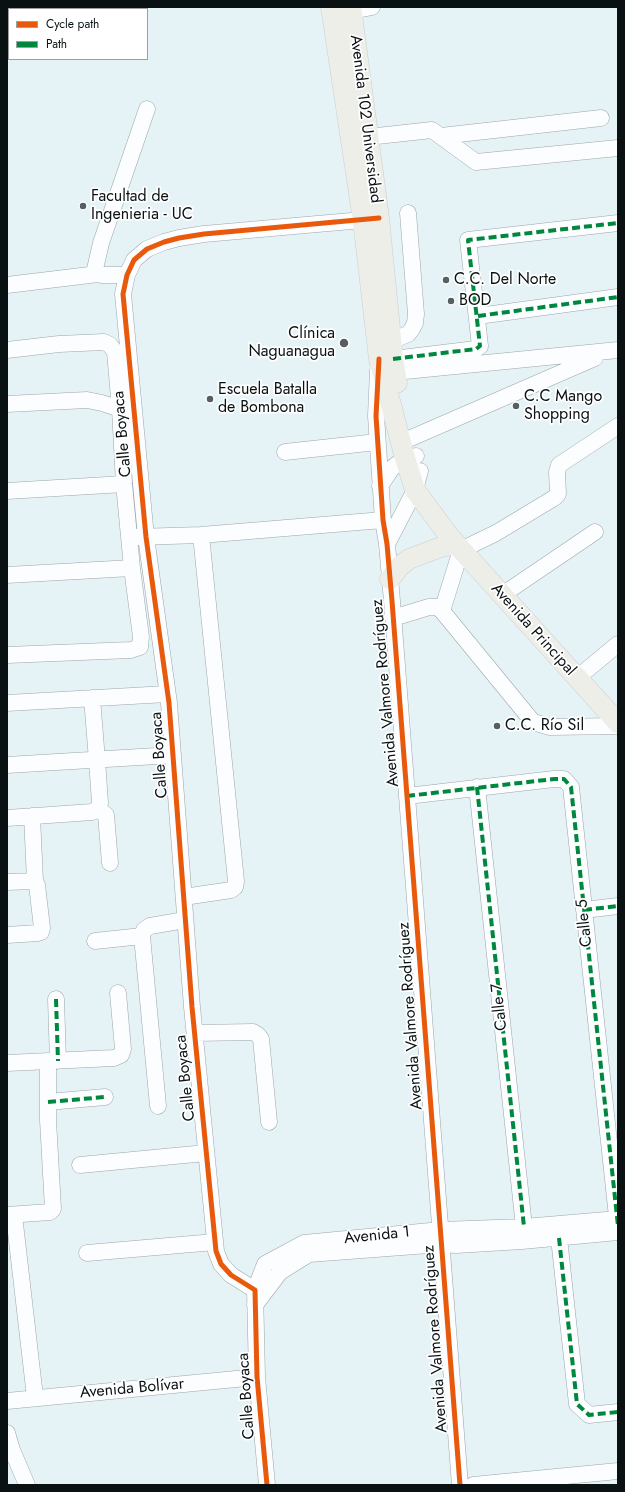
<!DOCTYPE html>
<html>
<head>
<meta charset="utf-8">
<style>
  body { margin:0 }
  #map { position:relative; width:625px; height:1492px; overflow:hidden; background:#e5f2f6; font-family:Jost,sans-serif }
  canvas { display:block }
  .frame { position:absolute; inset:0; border:8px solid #091113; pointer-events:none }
  .legend { position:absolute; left:8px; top:8px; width:140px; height:52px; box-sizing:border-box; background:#fff; border:1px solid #9da0a1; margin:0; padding:5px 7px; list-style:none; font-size:12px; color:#091113 }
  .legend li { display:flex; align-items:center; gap:8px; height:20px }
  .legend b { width:20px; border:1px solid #9da0a1 }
</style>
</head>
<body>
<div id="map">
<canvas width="625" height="1492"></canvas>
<div class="frame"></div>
<ul class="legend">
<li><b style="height:5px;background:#e8590c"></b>Cycle path</li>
<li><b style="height:5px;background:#00873e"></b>Path</li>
</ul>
</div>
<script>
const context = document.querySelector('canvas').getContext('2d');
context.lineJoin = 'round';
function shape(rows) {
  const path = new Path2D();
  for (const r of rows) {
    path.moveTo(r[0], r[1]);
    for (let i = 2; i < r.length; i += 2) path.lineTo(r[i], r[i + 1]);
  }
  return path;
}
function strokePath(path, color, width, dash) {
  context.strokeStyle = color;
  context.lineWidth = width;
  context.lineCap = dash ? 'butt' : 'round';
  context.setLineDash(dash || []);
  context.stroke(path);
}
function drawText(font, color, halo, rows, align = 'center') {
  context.font = font + ' Jost,sans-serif';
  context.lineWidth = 3.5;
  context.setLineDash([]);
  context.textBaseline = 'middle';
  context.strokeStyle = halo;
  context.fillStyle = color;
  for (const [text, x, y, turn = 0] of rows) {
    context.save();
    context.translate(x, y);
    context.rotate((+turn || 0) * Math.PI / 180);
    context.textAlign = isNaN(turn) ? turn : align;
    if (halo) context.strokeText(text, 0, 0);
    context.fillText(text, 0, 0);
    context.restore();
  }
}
const minor = shape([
  [352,11,372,7],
  [441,136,601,118],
  [368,137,432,130,476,162,618,148],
  [127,275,102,275,98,274,95,269,101,243,147,109],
  [7,285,98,274],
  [478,316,618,297],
  [391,341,408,334,412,329,415,323,416,314,408,213],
  [7,350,59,344,104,342,110,345,115,352,120,409,124,484,132,568,141,637,140,647,131,650,7,655],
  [393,359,476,349,480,346,468,240,618,223],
  [378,370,376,416,383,520,387,544,392,601,460,1485],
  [395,372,618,350],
  [7,404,87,400,102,403,120,409],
  [411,438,595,358],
  [285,452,377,442],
  [380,486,392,468,405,458,416,456],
  [7,491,124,484],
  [137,537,201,535,383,520],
  [387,544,415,490,420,471],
  [7,575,132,568],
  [502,595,595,532],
  [442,611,461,550,496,533,554,498,558,494,557,472,559,465,618,426],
  [393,618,429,607,437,607,442,611,533,722,550,727,618,726],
  [577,678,618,644],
  [7,703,167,694],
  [7,765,173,755],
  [477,787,524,1227],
  [407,796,554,779,564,779,571,787,618,1226],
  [98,809,106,815,110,863],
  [32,816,35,881],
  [7,818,92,812,98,809,100,803,97,760,92,698],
  [7,882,35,881,37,885,42,928,41,932,38,933,7,935],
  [184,897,231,890,235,887,236,881,201,535],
  [584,910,618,906],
  [95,941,142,936],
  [56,999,58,1061],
  [195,1033,253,1032,258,1035,261,1039,269,1122],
  [7,1063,114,1058,121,1055,123,1049,118,993],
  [48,1102,105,1097],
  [158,1106,142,936,144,930,150,926,185,920],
  [80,1165,206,1153],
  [7,1215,50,1212,53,1209,48,1120,48,1061],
  [14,1215,35,1397],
  [559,1238,577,1404,589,1415,618,1412],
  [87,1253,215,1242],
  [255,1290,265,1264,304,1243,441,1230,524,1227,618,1219],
  [255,1305,280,1272,309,1254,442,1244,456,1245,522,1241,618,1232],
  [7,1401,257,1377],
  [7,1433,12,1450,27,1485],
  [267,1485,257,1377,255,1290,231,1275,221,1264,216,1251,192,1007,169,703,146,537,123,294,127,275,134,260,147,249,164,242,179,238,204,234,374,219],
  [473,1485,618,1471]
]);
const major = shape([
  [331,7,363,220,379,359,405,458,415,490,449,536,618,723],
  [351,7,379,218,393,359,397,383],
  [390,579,399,567,409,559,441,547,456,544]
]);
strokePath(minor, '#9ca6a9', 17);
strokePath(major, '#c9cfd1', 21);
strokePath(minor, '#fbfdfe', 16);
strokePath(major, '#eeeee8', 20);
strokePath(shape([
  [478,316,618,297],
  [393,359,476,349,480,346,468,240,618,223],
  [477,787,524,1227],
  [407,796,554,779,564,779,571,787,618,1226],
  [584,910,618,906],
  [56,999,58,1061],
  [48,1102,105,1097],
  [559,1238,577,1404,589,1415,618,1412]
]), '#00873e', 4, [8, 4]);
strokePath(shape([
  [379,359,376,416,383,520,387,544,392,601,460,1485],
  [267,1485,257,1377,255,1290,231,1275,221,1264,216,1251,192,1007,169,703,146,537,123,294,127,275,134,260,147,249,164,242,179,238,204,234,379,218]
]), '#e8590c', 5);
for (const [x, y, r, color] of [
  [83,206,4,"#566062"],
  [446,280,4,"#566062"],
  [451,301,4,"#566062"],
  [344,343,5,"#566062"],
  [210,399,4,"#566062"],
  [516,406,4,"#566062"],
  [497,726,4,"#566062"]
]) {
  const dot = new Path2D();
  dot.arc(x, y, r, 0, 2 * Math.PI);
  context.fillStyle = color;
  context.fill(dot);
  strokePath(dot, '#fff', 1.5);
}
drawText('16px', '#091113', '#fff', [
  ["Avenida 102 Universidad",365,119,83],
  ["Calle Boyaca",123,434,-95],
  ["Avenida Principal",533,630,48],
  ["Avenida Valmore Rodríguez",386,693,-95],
  ["Calle Boyaca",160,755,-94],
  ["Calle 5",585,923,-96],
  ["Calle 7",500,1007,-96],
  ["Avenida Valmore Rodríguez",411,1016,-94],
  ["Calle Boyaca",186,1078,-96],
  ["Avenida 1",377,1236,-6],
  ["Avenida Valmore Rodríguez",436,1339,-94],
  ["Avenida Bolívar",132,1389,-5],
  ["Calle Boyaca",247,1396,-94]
]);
drawText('16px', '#091113', '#fff', [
  ["Facultad de",91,197],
  ["Ingenieria - UC",91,215],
  ["C.C. Del Norte",454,280],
  ["BOD",459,301],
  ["Clínica",335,334,"right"],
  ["Naguanagua",335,352,"right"],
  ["Escuela Batalla",218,390],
  ["de Bombona",218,408],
  ["C.C Mango",524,397],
  ["Shopping",524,415],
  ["C.C. Río Sil",505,726]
], 'left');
</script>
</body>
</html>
